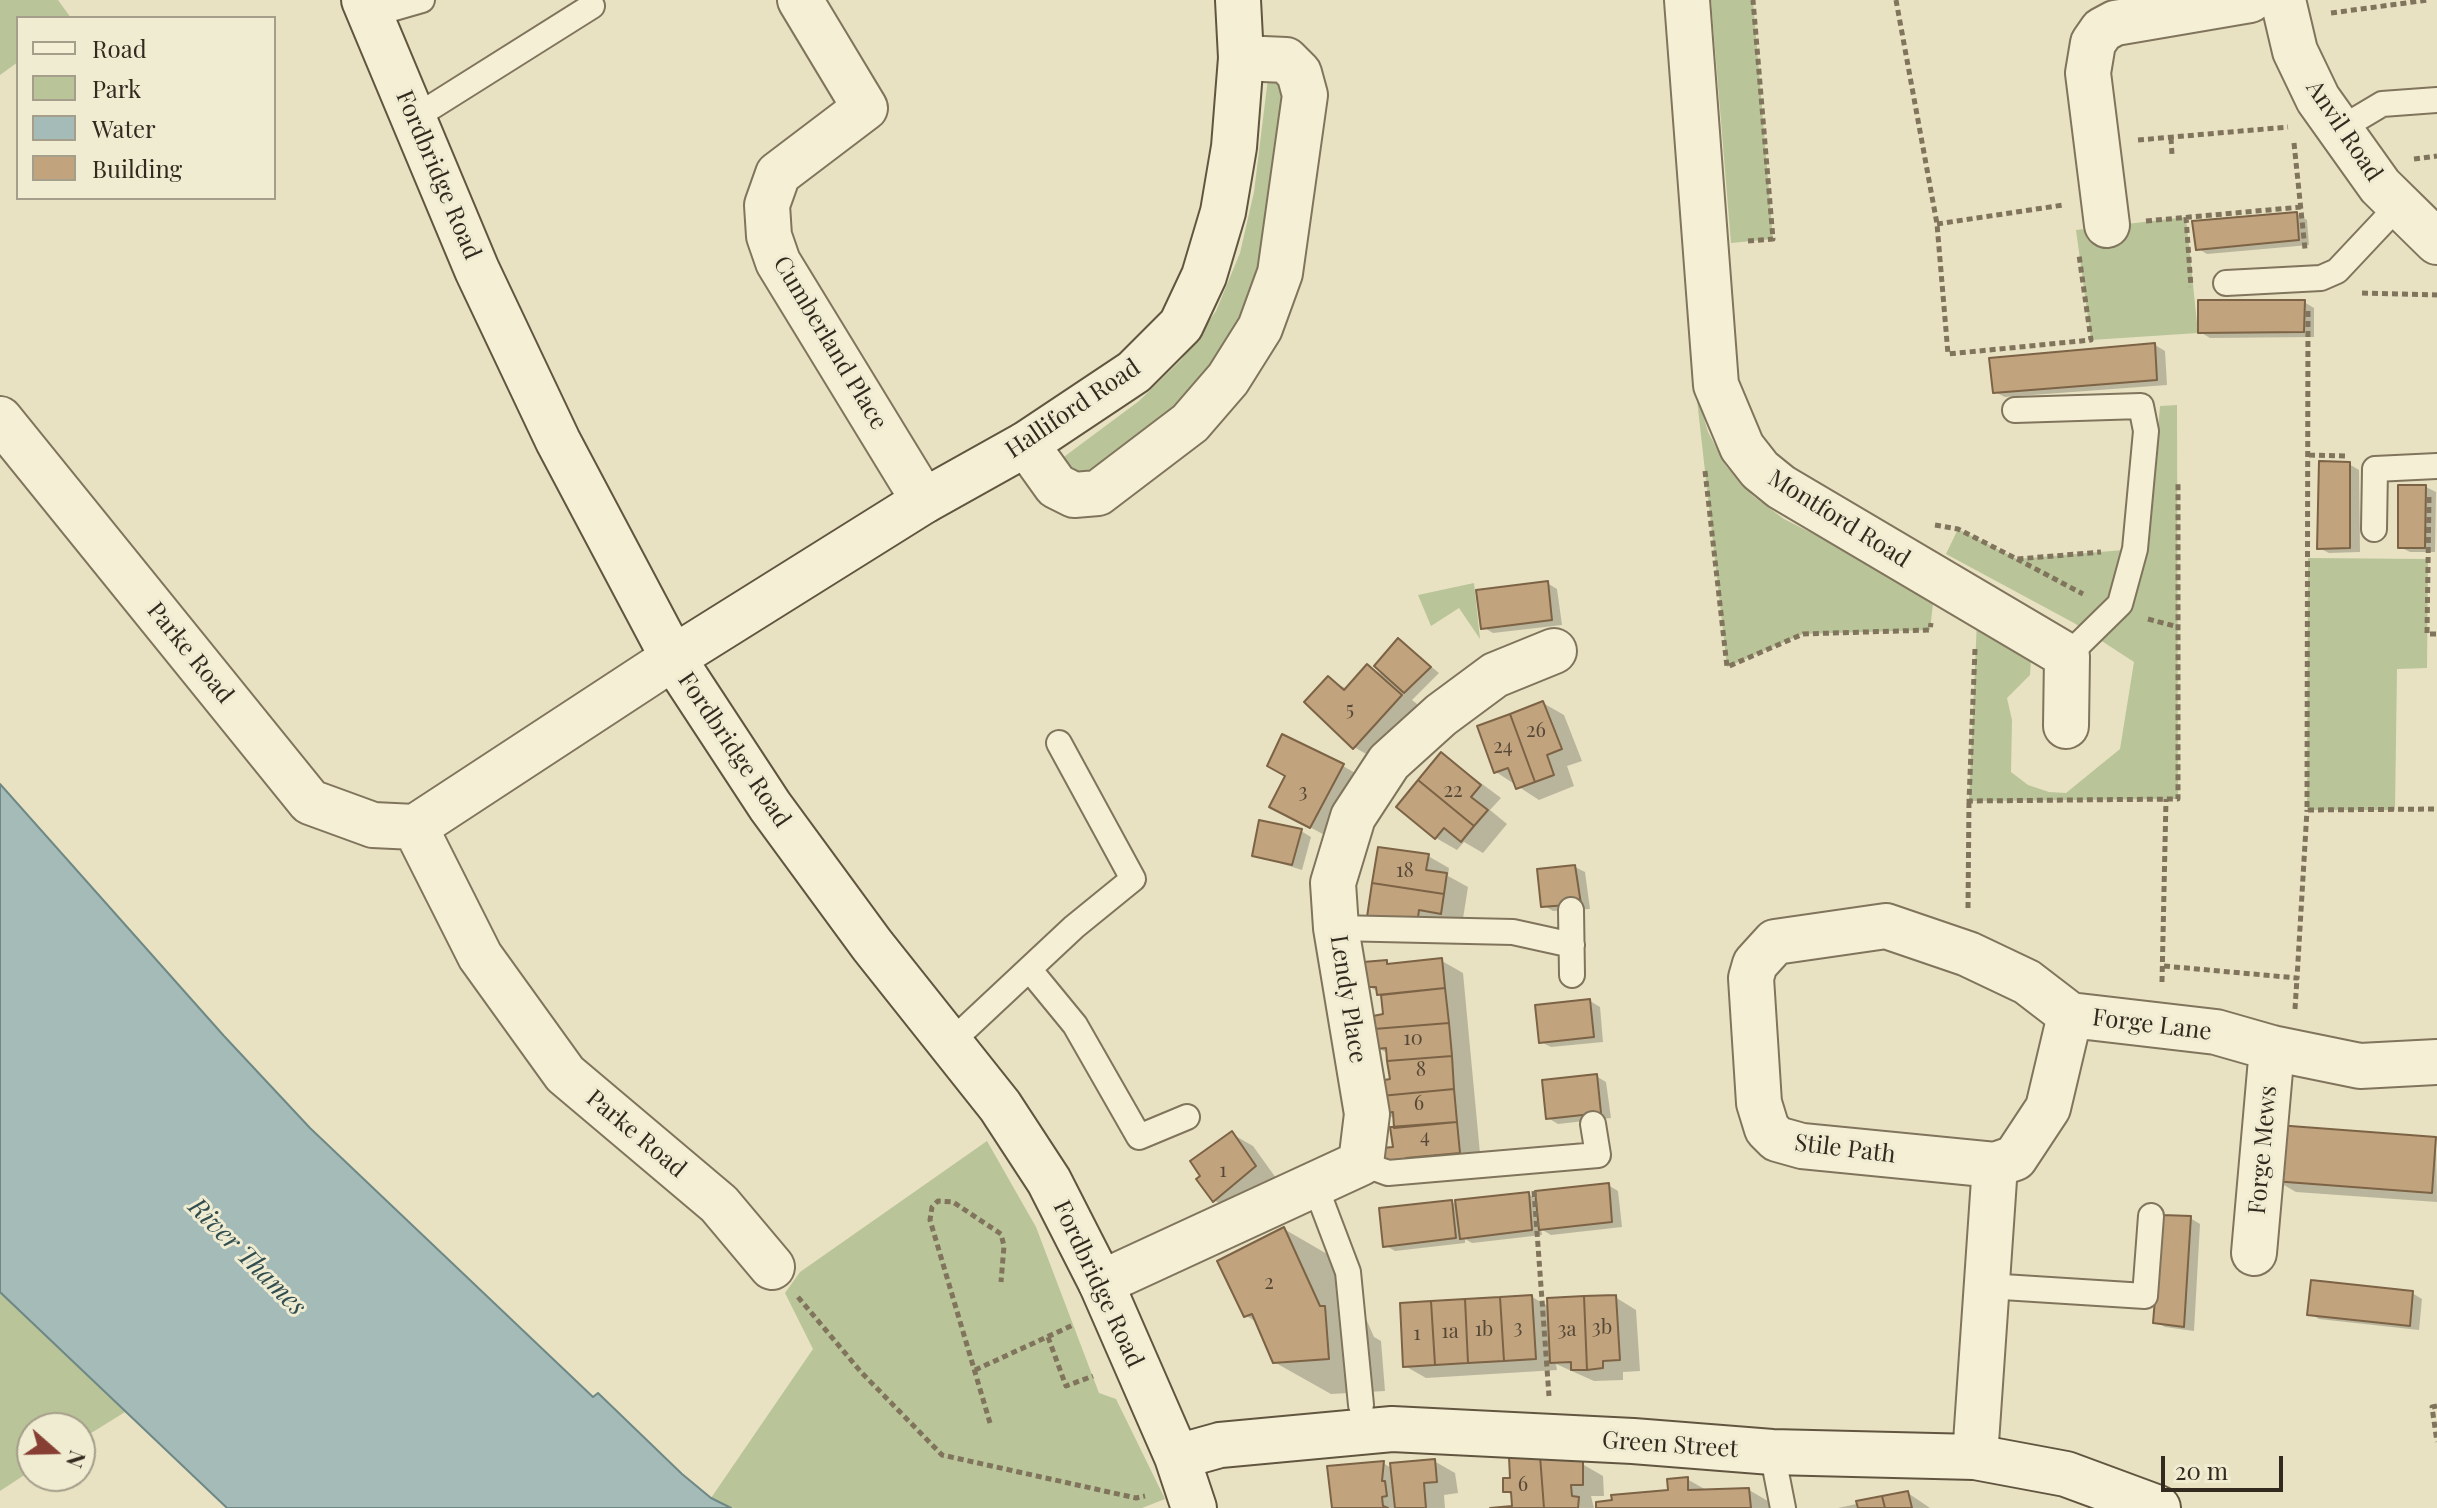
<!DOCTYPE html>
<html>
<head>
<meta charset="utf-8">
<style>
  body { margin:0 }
  #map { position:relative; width:2437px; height:1508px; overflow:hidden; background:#e8e2c3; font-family:"Playfair Display",serif }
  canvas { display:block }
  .legend { position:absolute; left:16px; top:16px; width:260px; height:184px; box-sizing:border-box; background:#f0ecd2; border:2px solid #a49e8a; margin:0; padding:10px 14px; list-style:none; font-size:24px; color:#322a1e }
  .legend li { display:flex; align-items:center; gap:16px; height:40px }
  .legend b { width:40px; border:2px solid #a49e8a }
  .north { position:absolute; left:16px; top:1412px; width:80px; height:80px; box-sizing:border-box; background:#f0ecd2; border:2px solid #a49e8a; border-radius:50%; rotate:110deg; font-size:22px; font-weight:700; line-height:32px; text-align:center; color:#322a1e }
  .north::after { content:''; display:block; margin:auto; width:28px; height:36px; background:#873f34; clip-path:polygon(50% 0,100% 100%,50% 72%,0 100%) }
  .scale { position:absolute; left:2161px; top:1456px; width:122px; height:36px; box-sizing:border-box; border:4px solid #322a1e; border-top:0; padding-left:10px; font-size:24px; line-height:28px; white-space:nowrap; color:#322a1e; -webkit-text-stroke:6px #f0ecd2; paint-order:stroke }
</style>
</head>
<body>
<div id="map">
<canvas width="2437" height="1508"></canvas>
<ul class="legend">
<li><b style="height:10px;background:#f4efd5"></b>Road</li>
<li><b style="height:22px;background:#b9c499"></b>Park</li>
<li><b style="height:22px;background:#a5bbb8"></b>Water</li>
<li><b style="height:22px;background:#c1a37e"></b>Building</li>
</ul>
<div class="north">N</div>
<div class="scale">20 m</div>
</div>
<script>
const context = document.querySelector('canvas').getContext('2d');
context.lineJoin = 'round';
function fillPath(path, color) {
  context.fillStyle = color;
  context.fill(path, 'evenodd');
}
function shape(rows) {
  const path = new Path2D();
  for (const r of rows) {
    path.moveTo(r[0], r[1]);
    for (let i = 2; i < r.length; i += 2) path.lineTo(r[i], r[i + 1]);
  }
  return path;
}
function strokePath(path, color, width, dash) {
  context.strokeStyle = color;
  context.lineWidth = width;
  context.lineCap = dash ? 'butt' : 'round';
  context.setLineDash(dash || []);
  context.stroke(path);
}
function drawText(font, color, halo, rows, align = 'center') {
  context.font = font + ' "Playfair Display",serif';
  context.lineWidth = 6;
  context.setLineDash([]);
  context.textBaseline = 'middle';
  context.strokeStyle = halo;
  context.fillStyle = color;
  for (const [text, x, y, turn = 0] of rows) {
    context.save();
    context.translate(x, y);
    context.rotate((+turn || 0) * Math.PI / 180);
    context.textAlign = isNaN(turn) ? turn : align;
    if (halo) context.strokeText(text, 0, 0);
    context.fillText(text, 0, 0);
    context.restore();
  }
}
fillPath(shape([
  [0,0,58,0,71,18,18,18,18,62,0,75],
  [1711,0,1753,0,1773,239,1731,243],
  [1299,73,1260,328,1098,493,1045,471,1139,401,1181,360,1216,311,1240,253,1254,192,1268,78],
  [2186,217,2198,333,2091,340,2076,230],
  [1696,391,1708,432,1726,466,1753,496,1784,519,1934,595,1930,630,1803,634,1727,667],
  [2177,405,2178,799,1969,801,1977,621,2031,659,2030,675,2007,698,2012,720,2011,772,2028,785,2049,792,2066,793,2120,749,2134,662,2074,623,1946,554,1958,529,2017,559,2135,549,2149,539,2160,406],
  [2308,558,2428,559,2427,668,2397,669,2395,810,2307,810],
  [1474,583,1480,639,1459,608,1431,626,1418,595],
  [987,1141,1036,1227,1099,1393,1116,1399,1165,1499,1142,1508,731,1508,711,1498,813,1349,785,1293,800,1272],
  [0,1292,125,1412,80,1440,80,1428,32,1428,32,1470,0,1491]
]), '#b9c499');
const water = shape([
  [0,784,224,1036,310,1128,593,1397,598,1393,682,1474,711,1498,731,1508,227,1508,0,1292,0,784]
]);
fillPath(water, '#a5bbb8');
strokePath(water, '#6d8885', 2);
fillPath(shape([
  [2297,214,2307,220,2309,245,2207,254,2197,248],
  [2304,302,2314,308,2314,337,2210,338,2200,332],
  [2155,345,2165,351,2167,385,2005,397,1995,392],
  [2349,464,2359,470,2360,552,2329,553,2319,548],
  [2426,487,2436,492,2435,552,2410,552,2400,547],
  [1547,583,1557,589,1562,625,1493,633,1483,627],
  [1399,640,1439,673,1412,700,1422,708,1375,759,1354,747,1328,679,1347,689,1368,666,1385,676],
  [1543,703,1564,715,1582,761,1567,766,1574,786,1539,800,1496,772],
  [1442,754,1501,798,1490,810,1507,824,1483,853,1464,842,1457,850,1436,838],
  [1343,766,1364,778,1332,839,1293,818],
  [1301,831,1311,837,1302,870,1254,855],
  [1428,856,1449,868,1448,876,1468,887,1462,925,1390,929],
  [1575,867,1585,872,1590,909,1553,911,1543,905],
  [1442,961,1463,973,1481,1164,1407,1178,1395,1119,1384,1112,1392,1081,1389,1054,1378,1048,1386,1016,1380,993,1368,986,1386,962,1392,966],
  [1590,1001,1600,1007,1603,1042,1551,1047,1541,1042],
  [1596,1076,1606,1082,1611,1118,1558,1124,1548,1118],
  [1232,1134,1253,1146,1276,1178,1235,1213,1214,1200],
  [2436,1139,2437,1202,2296,1192,2275,1180],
  [1608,1185,1618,1191,1622,1227,1551,1235,1541,1229,1542,1235,1472,1243,1465,1239,1465,1243,1395,1251,1385,1245,1452,1202,1458,1206,1528,1194,1538,1200],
  [2190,1218,2200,1224,2194,1331,2165,1327,2155,1321],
  [1284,1229,1341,1262,1374,1337,1381,1341,1385,1391,1331,1394,1274,1362,1258,1323,1245,1315],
  [2412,1293,2422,1299,2419,1330,2319,1319,2309,1313],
  [1532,1297,1550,1307,1615,1297,1636,1310,1640,1371,1623,1372,1623,1380,1594,1381,1556,1364,1557,1370,1426,1378,1405,1366],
  [1570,1457,1603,1476,1604,1496,1591,1496,1594,1508,1506,1508,1514,1507,1514,1496,1505,1491],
  [1434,1461,1455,1473,1458,1493,1444,1495,1445,1508,1334,1508,1383,1463,1393,1469],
  [1687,1479,1708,1491,1749,1490,1780,1508,1598,1508,1671,1492],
  [1908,1493,1930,1508,1838,1508]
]), '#0003');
const building = shape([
  [2297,212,2299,240,2196,250,2192,221,2297,212],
  [2198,300,2305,300,2304,332,2198,333,2198,300],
  [2155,343,2157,380,1993,393,1989,358,2155,343],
  [2319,461,2350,462,2350,548,2317,549,2319,461],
  [2398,485,2426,485,2425,548,2398,548,2398,485],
  [1548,581,1552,620,1481,629,1476,590,1548,581],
  [1398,638,1431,667,1404,693,1374,666,1398,638],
  [1367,664,1402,695,1353,749,1304,702,1328,676,1344,690,1367,664],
  [1543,701,1562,749,1547,755,1554,775,1535,782,1510,714,1543,701],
  [1510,714,1535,782,1516,789,1508,768,1494,773,1477,726,1510,714],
  [1282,734,1344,764,1310,828,1269,807,1285,776,1267,766,1282,734],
  [1441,752,1481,785,1471,797,1488,810,1474,826,1418,780,1441,752],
  [1418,780,1474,826,1461,842,1444,828,1435,839,1396,807,1418,780],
  [1259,820,1302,829,1292,865,1252,856,1259,820],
  [1378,847,1429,854,1426,870,1447,873,1444,894,1372,883,1378,847],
  [1575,865,1581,904,1541,907,1537,869,1575,865],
  [1372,883,1444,894,1441,914,1419,910,1417,925,1367,917,1372,883],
  [1442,958,1445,988,1377,995,1376,987,1366,987,1363,962,1387,960,1387,964,1442,958],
  [1445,988,1449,1023,1374,1029,1373,1016,1383,1014,1381,995,1445,988],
  [1590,999,1594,1037,1539,1043,1535,1005,1590,999],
  [1449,1023,1452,1056,1387,1061,1386,1048,1376,1049,1374,1029,1449,1023],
  [1452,1056,1454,1089,1381,1096,1379,1081,1390,1079,1387,1061,1452,1056],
  [1597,1074,1601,1113,1546,1119,1542,1080,1597,1074],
  [1454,1089,1457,1122,1394,1128,1393,1112,1382,1114,1381,1096,1454,1089],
  [1457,1122,1460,1153,1406,1158,1407,1165,1384,1167,1382,1148,1393,1147,1390,1127,1457,1122],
  [2277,1125,2436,1137,2432,1193,2273,1181,2277,1125],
  [1232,1131,1256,1166,1213,1202,1196,1179,1200,1176,1190,1161,1232,1131],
  [1609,1183,1612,1222,1539,1230,1535,1191,1609,1183],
  [1529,1192,1532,1230,1460,1239,1455,1200,1529,1192],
  [1452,1200,1456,1238,1383,1247,1379,1208,1452,1200],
  [2162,1215,2191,1216,2184,1327,2153,1323,2162,1215],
  [1284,1227,1320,1306,1325,1306,1329,1359,1273,1363,1252,1314,1244,1317,1217,1261,1284,1227],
  [2311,1280,2413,1291,2410,1326,2307,1315,2311,1280],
  [1532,1295,1536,1359,1504,1361,1500,1297,1532,1295],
  [1616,1295,1620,1360,1603,1361,1603,1368,1587,1370,1584,1296,1616,1295],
  [1584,1296,1587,1370,1571,1370,1571,1362,1550,1363,1547,1298,1584,1296],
  [1500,1297,1504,1361,1468,1363,1465,1299,1500,1297],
  [1465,1299,1468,1363,1435,1365,1431,1301,1465,1299],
  [1431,1301,1435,1365,1403,1367,1400,1303,1431,1301],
  [1571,1455,1583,1462,1583,1485,1571,1485,1572,1496,1579,1497,1578,1508,1544,1508,1540,1456,1571,1455],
  [1540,1456,1544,1508,1490,1508,1512,1506,1511,1492,1503,1492,1503,1478,1510,1478,1509,1457,1540,1456],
  [1435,1459,1437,1482,1424,1483,1426,1508,1395,1508,1390,1463,1435,1459],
  [1384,1461,1382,1481,1385,1481,1387,1496,1382,1497,1383,1506,1388,1508,1332,1508,1327,1466,1384,1461],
  [1688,1477,1688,1490,1749,1488,1751,1508,1596,1508,1596,1502,1612,1500,1611,1495,1668,1490,1667,1479,1688,1477],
  [1908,1491,1912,1508,1885,1508,1882,1496,1908,1491],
  [1882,1496,1885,1508,1858,1508,1856,1501,1882,1496]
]);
fillPath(building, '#c1a37e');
strokePath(building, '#7c6345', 2);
const lane = shape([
  [370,15,422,0],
  [414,118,592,6],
  [2340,129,2382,104,2437,100],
  [2226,283,2321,278,2337,271,2399,205],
  [2015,410,2141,406,2146,431,2135,549,2120,604,2067,656],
  [2374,529,2375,469,2437,466],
  [1571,910,1572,975],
  [1336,928,1513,932,1572,945],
  [1029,969,1075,1025,1139,1137,1187,1117],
  [950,1043,1074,927,1133,879,1059,743],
  [1361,1163,1388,1173,1598,1155,1593,1124],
  [1315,1185,1348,1272,1361,1405],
  [1987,1286,2145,1296,2151,1216],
  [1772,1452,1783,1508]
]);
const street = shape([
  [800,0,865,108,778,174,767,205,769,236,778,262,924,501],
  [1687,0,1716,385,1742,447,1760,470,1781,487,2067,656,2066,726],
  [2283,0,2295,51,2318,99,2380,186,2437,242],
  [2107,225,2088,73,2093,43,2102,30,2115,23,2250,0],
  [0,419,310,802,373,825,415,827,480,956,565,1074,719,1204,772,1267],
  [1026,444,1056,486,1074,495,1098,493,1190,423,1228,379,1260,328,1280,273,1305,95,1299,73,1286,60,1241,58],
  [415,827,673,658],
  [1995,1165,2015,1158,2048,1108,2070,1015],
  [2254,1253,2272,1048],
  [1101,1283,1361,1163,1367,1114,1336,928,1333,883,1353,817,1389,762,1441,715,1495,675,1554,651],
  [1975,1457,1995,1165,1802,1146,1777,1139,1767,1129,1759,1103,1751,978,1755,964,1775,942,1886,926,1968,954,2027,982,2070,1015,2216,1032,2272,1048,2360,1066,2437,1062]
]);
const secondary = shape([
  [364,0,477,270,558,441,673,658,770,806,872,945,1000,1106,1049,1181,1101,1283,1177,1457,1194,1508],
  [673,658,924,501,1026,444,1134,372,1181,325,1204,276,1223,212,1234,147,1241,58,1238,0],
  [1177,1457,1220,1445,1392,1429,1633,1441,1772,1452,1975,1457,2066,1474,2158,1508]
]);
strokePath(lane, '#80745c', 28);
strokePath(street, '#80745c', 48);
strokePath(secondary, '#615540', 48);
strokePath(shape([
  [1896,0,1937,224,1948,354,2091,340,2079,255],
  [2331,13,2428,0],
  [2171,138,2172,155],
  [2138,140,2288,127],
  [2294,143,2305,249],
  [2414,159,2437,156],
  [2186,217,2191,287],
  [2146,221,2301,207],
  [1937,224,2063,205],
  [1748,241,1773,239,1753,0],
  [2362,293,2437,295],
  [2308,311,2307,810,2437,809],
  [2309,455,2348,456],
  [1705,471,1727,667,1803,634,1930,630,1931,623],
  [2429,497,2427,634,2437,634],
  [1935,525,1958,529,2017,559,2101,552],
  [2017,559,2083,594],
  [2148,619,2178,627],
  [1975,649,1969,801,2178,799,2178,482],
  [1968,908,1969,801],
  [2164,966,2297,978,2307,810],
  [2162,982,2166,799],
  [2295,1009,2297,978],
  [1534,1191,1549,1396],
  [798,1297,861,1372,942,1455,1136,1498,1145,1496],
  [1048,1337,1066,1386,1093,1376],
  [975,1370,1073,1325],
  [2437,1406,2432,1407,2437,1442],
  [990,1423,930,1220,932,1207,938,1201,953,1202,1001,1234,1004,1246,1001,1282]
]), '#80745c', 5, [6, 4]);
strokePath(lane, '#f4efd5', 24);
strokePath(street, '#f4efd5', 44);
strokePath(secondary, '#f4efd5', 44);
drawText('20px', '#564836', null, [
  ["5",1350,710],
  ["26",1536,731],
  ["24",1503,747],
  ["22",1453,791],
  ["3",1303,792],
  ["18",1405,871],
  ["10",1413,1039],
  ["8",1421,1070],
  ["6",1419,1104],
  ["4",1425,1137],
  ["1",1223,1171],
  ["2",1269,1283],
  ["3",1518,1328],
  ["3b",1602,1328],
  ["1b",1484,1330],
  ["3a",1567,1330],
  ["1a",1450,1332],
  ["1",1417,1334],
  ["6",1523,1485]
]);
drawText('24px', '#322a1e', '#f0ecd2', [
  ["Anvil Road",2344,131,56],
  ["Fordbridge Road",438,175,67],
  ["Cumberland Place",830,343,59],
  ["Halliford Road",1073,409,-34],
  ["Montford Road",1839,519,32],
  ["Parke Road",190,653,51],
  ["Fordbridge Road",734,750,56],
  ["Lendy Place",1348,999,81],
  ["Forge Lane",2152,1025,7],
  ["Parke Road",636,1134,40],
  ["Stile Path",1845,1149,7],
  ["Forge Mews",2263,1150,-85],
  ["Fordbridge Road",1098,1284,65],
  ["Green Street",1670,1445,4]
]);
drawText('italic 26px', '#304d4f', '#f0ecd2', [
  ["River Thames",247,1257,45]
]);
</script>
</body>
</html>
